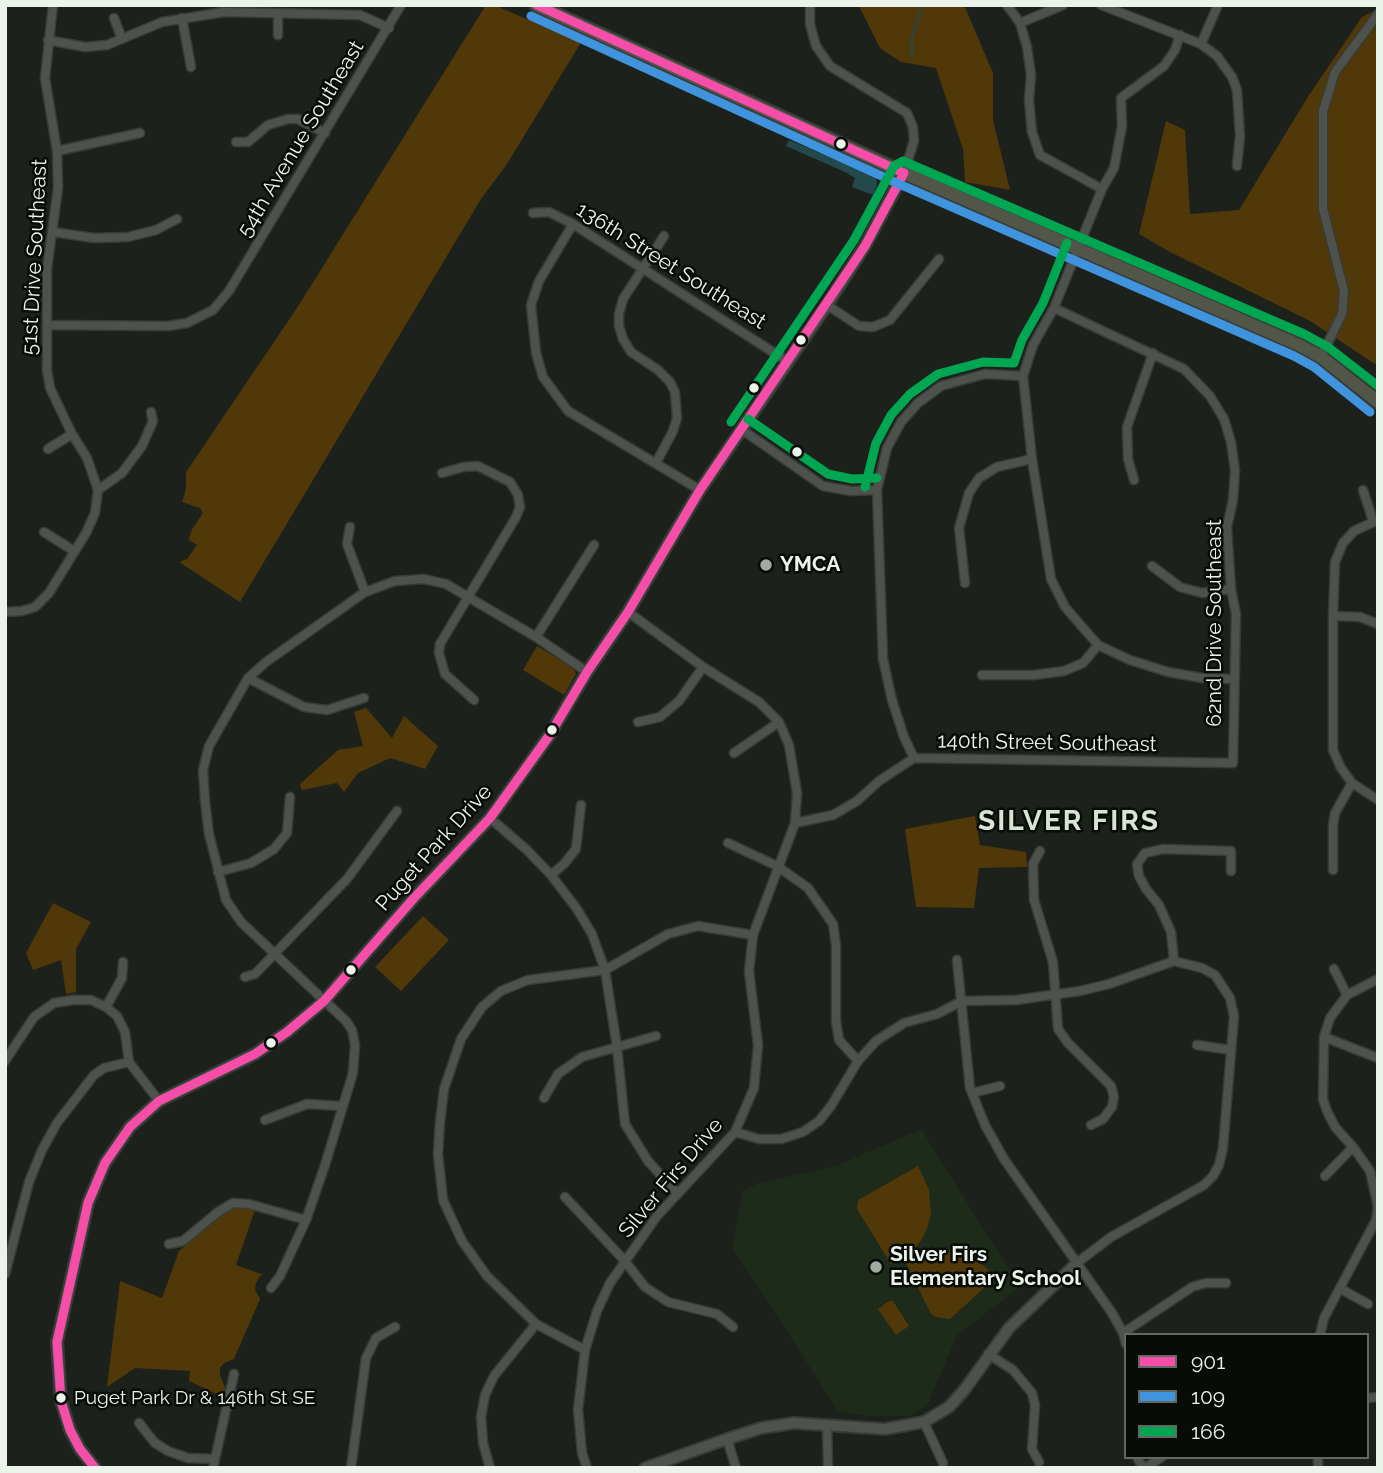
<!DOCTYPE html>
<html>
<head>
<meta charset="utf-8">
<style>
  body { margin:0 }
  #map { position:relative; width:1383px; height:1473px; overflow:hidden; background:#1c211b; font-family:Raleway,sans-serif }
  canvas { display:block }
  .frame { position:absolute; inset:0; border:7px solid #ecf3eb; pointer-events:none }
  .legend { position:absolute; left:1124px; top:1333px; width:245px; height:126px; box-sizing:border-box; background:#080c07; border:2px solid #636862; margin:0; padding:9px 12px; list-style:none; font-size:21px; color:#ecf3eb }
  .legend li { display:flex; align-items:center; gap:14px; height:35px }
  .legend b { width:35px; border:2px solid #636862 }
</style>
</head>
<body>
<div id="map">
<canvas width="1383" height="1473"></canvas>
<div class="frame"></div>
<ul class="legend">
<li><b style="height:9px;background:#f54da8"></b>901</li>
<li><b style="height:9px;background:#4094de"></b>109</li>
<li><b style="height:9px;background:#00a651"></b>166</li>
</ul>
</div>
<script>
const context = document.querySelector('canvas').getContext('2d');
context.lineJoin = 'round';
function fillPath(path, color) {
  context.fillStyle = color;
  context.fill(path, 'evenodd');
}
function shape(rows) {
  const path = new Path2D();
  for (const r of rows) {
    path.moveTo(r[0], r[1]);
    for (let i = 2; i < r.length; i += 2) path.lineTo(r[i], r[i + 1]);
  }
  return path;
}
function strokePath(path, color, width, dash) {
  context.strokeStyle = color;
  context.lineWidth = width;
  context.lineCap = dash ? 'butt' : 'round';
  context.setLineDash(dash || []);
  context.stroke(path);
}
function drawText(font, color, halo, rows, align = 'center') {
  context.font = font + ' Raleway,sans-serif';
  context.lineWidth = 5;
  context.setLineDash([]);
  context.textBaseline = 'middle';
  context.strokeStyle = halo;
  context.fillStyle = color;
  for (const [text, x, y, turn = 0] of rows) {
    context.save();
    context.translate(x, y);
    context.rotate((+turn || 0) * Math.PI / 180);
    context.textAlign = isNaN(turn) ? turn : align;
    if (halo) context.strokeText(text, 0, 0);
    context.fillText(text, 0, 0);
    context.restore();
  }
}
fillPath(shape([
  [921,1129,1020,1287,957,1335,927,1406,910,1416,869,1416,839,1412,732,1247,743,1191,759,1183,836,1166]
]), '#1e2b1b');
fillPath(shape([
  [486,5,494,5,580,42,580,44,507,164,481,199,240,602,179,562,187,559,197,545,189,540,191,531,203,513,200,508,182,502,186,489,186,472,297,308],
  [964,5,993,73,993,120,1010,190,965,182,963,149,936,68,901,62,880,48,859,6],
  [1378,9,1378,366,1310,321,1170,252,1139,234,1166,121,1185,130,1190,214,1239,210,1309,95,1362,17],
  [537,646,574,668,576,674,564,695,523,670],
  [366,708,392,738,404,716,438,746,425,769,390,758,358,773,344,792,337,783,302,790,300,784,338,750,363,746,354,712],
  [975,816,980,845,1026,852,1027,867,979,868,974,908,916,907,905,829],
  [53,903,91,922,76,949,76,992,66,994,61,960,33,970,26,953],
  [423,916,449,940,401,991,375,967],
  [918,1166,929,1190,931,1213,928,1226,922,1239,914,1250,904,1258,891,1264,857,1209,858,1200],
  [246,1207,255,1210,236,1265,264,1275,260,1276,256,1283,255,1290,260,1299,234,1359,224,1363,220,1368,220,1375,225,1387,223,1397,189,1381,190,1371,135,1368,107,1387,120,1281,162,1298,179,1251,224,1213,230,1209],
  [952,1250,973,1258,990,1271,995,1278,950,1319,935,1317,930,1312,905,1261,928,1251],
  [889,1301,893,1301,909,1326,896,1335,878,1309]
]), '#503809');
fillPath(shape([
  [789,140,876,177,877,185,873,195,852,187,855,178,845,172,786,146]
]), '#23494c');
strokePath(shape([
  [912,57,912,37,922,5]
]), '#23494c', 2);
const minor = shape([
  [810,5,810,24,816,46,830,66,907,113,913,127,914,141,904,173],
  [1007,5,1020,23,1027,47,1031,75,1029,100,1032,132,1040,155,1102,189],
  [1101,5,1201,44,1217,56,1232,77,1237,90,1240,136,1237,166],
  [278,14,278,35],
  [114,18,122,39],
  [182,18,191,67],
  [1020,23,1063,5],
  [48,40,85,47,107,45,162,22,224,12,360,15,389,28],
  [1201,44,1218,5],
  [236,142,248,142,268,125,288,119,298,119,325,133],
  [57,151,140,133],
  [533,213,549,212,573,224,787,361],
  [573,224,539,281,531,305,536,353,543,377,568,411,700,490],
  [53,232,94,238,128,237,156,230,177,219],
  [827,305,859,326,873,327,890,320,939,259],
  [47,325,168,326,187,323,213,310,229,291,401,5],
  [1321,357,1342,314,1344,291,1323,209,1323,111,1335,72,1378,14],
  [741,429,823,486,851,491,877,490],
  [48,449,72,434],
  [656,463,673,431,677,418,675,392,670,382,658,370,631,352,623,339,619,326,619,314,623,299,664,236],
  [442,473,463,467,478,466,510,482,518,495,520,507,516,517,440,644,439,653,445,674,474,700],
  [1134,480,1128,459,1127,427,1153,353],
  [98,490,122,473,142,446,153,421,151,412],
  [1363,490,1373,521],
  [1378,520,1354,531,1343,543,1335,562,1333,616,1333,750,1341,768,1352,783,1378,800],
  [350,527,347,544,365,592],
  [44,532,74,551],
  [1152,566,1180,587,1202,593,1231,589],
  [965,583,959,528,969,493,979,478,997,467,1032,459],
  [5,612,22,611,35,607,49,593,86,533,95,513,98,490,87,458,72,434,50,388,47,370,47,269,58,188,57,151,45,78,53,5],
  [1333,616,1360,617,1378,624],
  [536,637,594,545],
  [1098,645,1065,607,1051,579,1032,459,1023,376,1033,345,1054,308,1102,189,1114,168,1122,126,1121,98,1164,66,1175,50,1180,35],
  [982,675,1034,675,1064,671,1083,663,1098,645,1130,660,1168,672,1202,678,1234,679],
  [248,678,304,707,327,710,364,698],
  [638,722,660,717,679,701,703,667],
  [734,753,779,722],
  [914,758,904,737,892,700,883,659,877,490,887,448,901,422,918,403,941,386,985,374,1023,376],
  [490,818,527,850,551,875,577,909,592,934,605,970,617,1047,625,1124,648,1161,677,1193],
  [795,823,833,815,857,801,879,781,914,758,1233,763,1236,614,1231,589,1227,527,1233,500,1235,470,1231,442,1224,419,1210,396,1184,369,1054,308],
  [728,843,777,866,808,888,833,924,836,945,836,1021,839,1040,858,1061],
  [1040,851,1033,864,1034,900,1053,962,1058,1029,1068,1043,1111,1086,1114,1097,1112,1107,1103,1119,1091,1125],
  [1333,870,1333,825,1335,813,1352,783],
  [218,872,251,863,274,849,287,833,290,797],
  [551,875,564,864,576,849,581,805],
  [957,960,970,1088,985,1125,1004,1159,1112,1313,1123,1333,1126,1344],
  [1174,961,1171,932,1159,905,1146,889,1139,876,1137,864,1145,853,1163,849,1231,851,1231,871],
  [1334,969,1347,995],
  [245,977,255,974,347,879,397,811],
  [106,1007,117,1016,125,1032,129,1062,159,1101],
  [1324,1037,1378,1058],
  [1197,1045,1231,1050],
  [5,1061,34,1017,54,1003,73,1000,91,1000,106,1007,122,978,123,962],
  [972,1093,1000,1086],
  [544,1098,558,1074,582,1057,656,1036],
  [265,1120,307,1104,342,1106],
  [735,1132,759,1139,781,1139,803,1132,819,1121,831,1106,858,1061,876,1041,904,1023,937,1014,962,1001,1016,1000,1080,991,1109,984,1174,961],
  [1325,1176,1353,1147],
  [565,1197,624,1260,645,1287,668,1302,717,1314,733,1327],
  [169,1244,183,1241,218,1212,233,1203,249,1204,306,1220],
  [1078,1262,1111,1237,1204,1185,1213,1176,1219,1165,1223,1148,1234,1016,1230,998,1215,975,1202,968,1174,961],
  [5,1274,29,1182,42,1150,57,1123,94,1075,104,1068,129,1062],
  [271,1288,280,1276,306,1220,325,1165,353,1073,355,1045,352,1030,346,1021,241,922,226,900,209,834,205,801,203,770,209,746,248,678,266,662,365,592,395,581,424,579,446,584,536,637,587,672],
  [1341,1289,1368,1304],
  [1123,1333,1192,1287,1206,1283,1226,1283],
  [1320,1335,1324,1318,1376,1220,1378,1207,1370,1171,1353,1147,1335,1127,1327,1111,1323,1099,1324,1037,1330,1018,1347,995,1378,979],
  [585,1350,536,1324,487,1276,462,1241,443,1200,438,1154,440,1122,444,1089,461,1039,482,1007,501,991,528,980,605,970,668,934,698,926,753,935],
  [988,1354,1013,1370,1032,1393,1035,1405,1032,1449,1039,1462],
  [1367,1398,1377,1397],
  [924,1422,943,1463],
  [139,1423,155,1443,168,1451,188,1458,214,1459],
  [827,1425,828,1468],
  [727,1439,736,1468],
  [1137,1457,1143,1468],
  [213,1468,234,1374],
  [351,1468,366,1358,376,1338,395,1327],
  [490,1468,483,1443,481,1417,485,1395,494,1376,536,1324],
  [587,1468,582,1453,578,1410,585,1350,597,1311,610,1283,657,1216,735,1132,754,1088,758,1045,749,971,753,935,795,823,797,793,789,745,779,722,759,702,703,667,628,612],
  [1145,1468,1162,1457],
  [1318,1468,1318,1457]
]);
const tertiary = shape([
  [95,1468,80,1449,70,1430,61,1401,57,1342,88,1203,105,1163,130,1127,159,1101,255,1054,287,1032,324,1001,414,898,490,818,549,736,587,672,628,612,700,490,827,305,865,246,904,173],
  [645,1468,727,1439,761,1428,794,1423,885,1429,924,1422,949,1407,965,1389,1009,1328,1078,1262]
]);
const primary = shape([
  [536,5,904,173,1299,345,1321,357,1378,402]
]);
strokePath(minor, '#383c37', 11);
strokePath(tertiary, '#383c37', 14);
strokePath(primary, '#383c37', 16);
strokePath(minor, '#4e524d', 8);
strokePath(tertiary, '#4e524d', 10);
strokePath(primary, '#525649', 12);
strokePath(shape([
  [95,1468,80,1449,70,1430,61,1401,57,1342,88,1203,105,1163,130,1127,159,1101,255,1054,287,1032,324,1001,414,898,490,818,549,736,587,672,628,612,700,490,865,246,904,173,537,5]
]), '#f54da8', 9);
strokePath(shape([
  [531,16,899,184,1294,356,1314,367,1370,412]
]), '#4094de', 9);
strokePath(shape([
  [748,419,828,474,852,479,877,478],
  [731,422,854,240,894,166,903,161,1304,334,1328,347,1378,386],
  [865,487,876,443,891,415,910,394,938,374,983,362,1014,363,1022,340,1043,303,1067,243]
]), '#00a651', 9);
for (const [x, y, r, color] of [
  [841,144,6,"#ecf3eb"],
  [801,340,6,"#ecf3eb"],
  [754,388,6,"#ecf3eb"],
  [797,452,6,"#ecf3eb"],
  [766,565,7,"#a3aaa2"],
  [552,730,6,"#ecf3eb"],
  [351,970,6,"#ecf3eb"],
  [271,1043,6,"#ecf3eb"],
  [876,1267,7,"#a3aaa2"],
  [61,1398,6,"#ecf3eb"]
]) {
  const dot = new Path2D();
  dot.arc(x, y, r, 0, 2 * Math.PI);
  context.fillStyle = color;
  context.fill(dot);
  strokePath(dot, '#080c07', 2.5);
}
drawText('19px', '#ecf3eb', '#080c07', [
  ["Puget Park Dr & 146th St SE",74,1398]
], 'left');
drawText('21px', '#ecf3eb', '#080c07', [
  ["54th Avenue Southeast",301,139,-59],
  ["51st Drive Southeast",35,257,-87],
  ["136th Street Southeast",671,266,32],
  ["62nd Drive Southeast",1215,623,-90],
  ["140th Street Southeast",1047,743,1],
  ["Puget Park Drive",434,848,-48],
  ["Silver Firs Drive",671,1178,-50]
]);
drawText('bold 21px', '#ecf3eb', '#080c07', [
  ["YMCA",780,565],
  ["Silver Firs",890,1255],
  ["Elementary School",890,1279]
], 'left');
context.letterSpacing = '2px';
drawText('bold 28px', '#d8e5d6', '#080c07', [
  ["SILVER FIRS",1069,822]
]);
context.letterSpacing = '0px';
</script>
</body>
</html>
